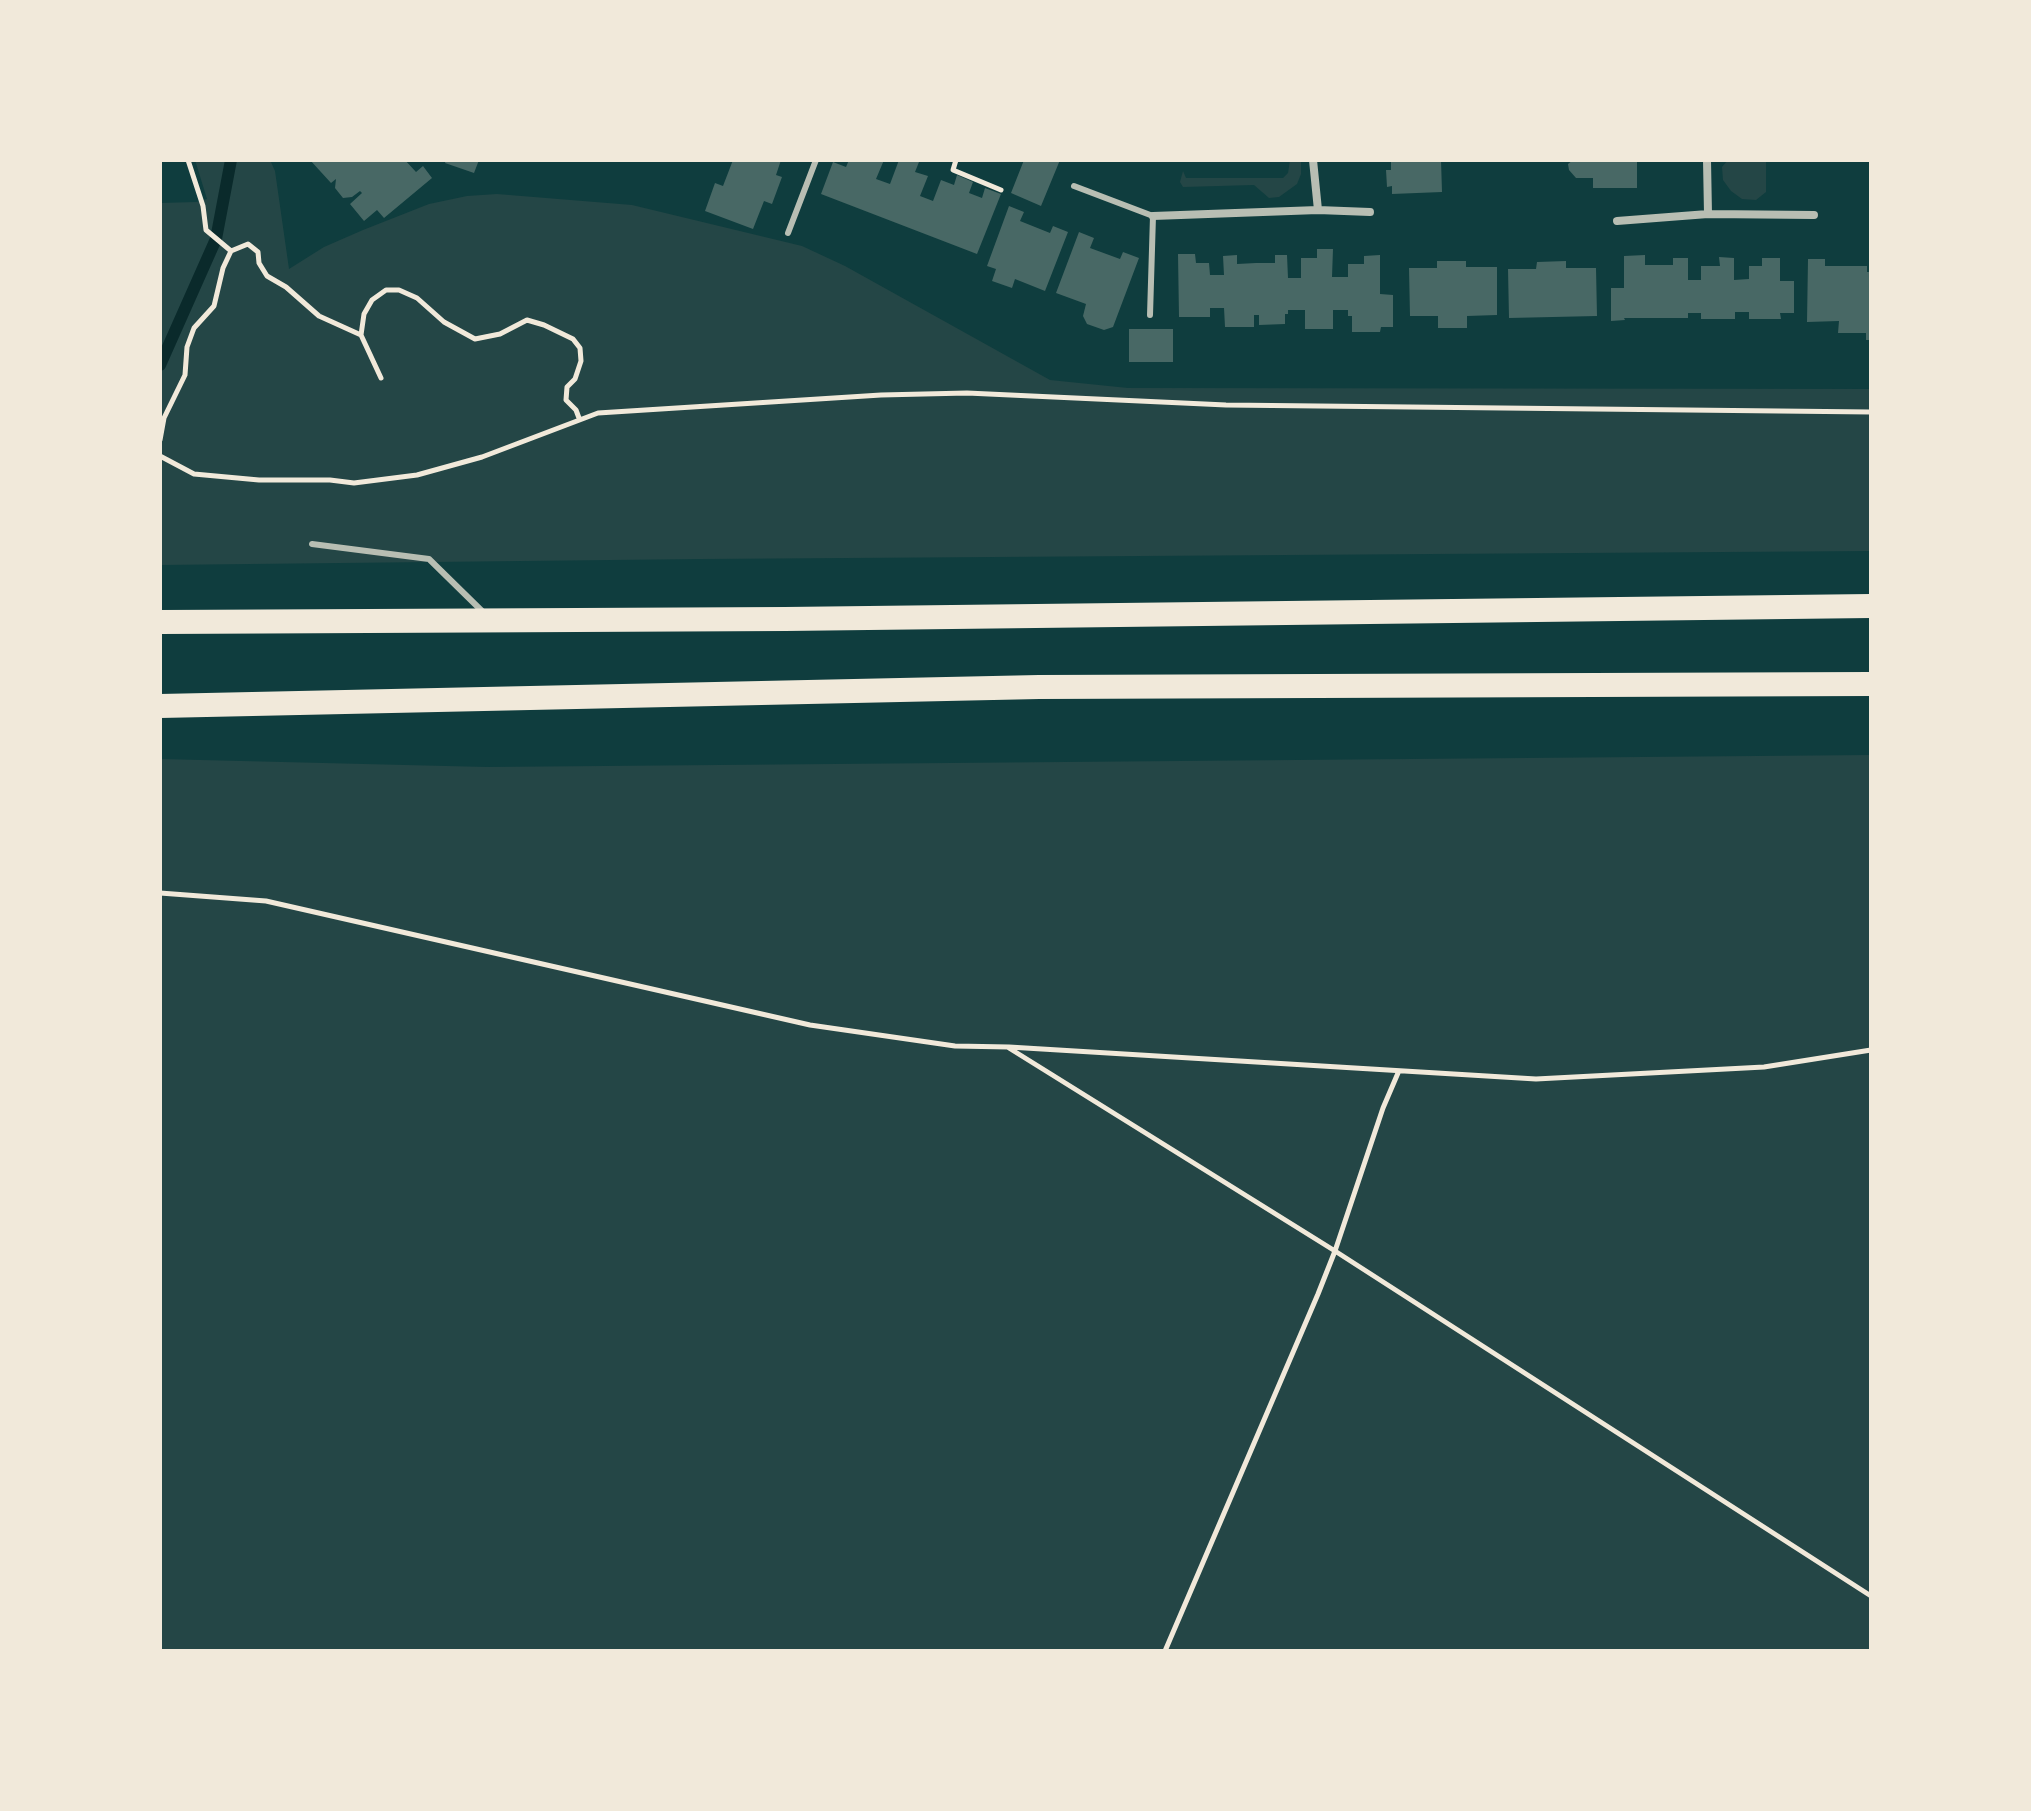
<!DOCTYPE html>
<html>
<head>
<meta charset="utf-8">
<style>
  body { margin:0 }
  #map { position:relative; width:2031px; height:1811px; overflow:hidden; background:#0f3d3e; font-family:Cabin,sans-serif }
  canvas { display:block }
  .frame { position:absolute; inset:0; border:162px solid #f1e9da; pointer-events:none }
</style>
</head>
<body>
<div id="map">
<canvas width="2031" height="1811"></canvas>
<div class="frame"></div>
</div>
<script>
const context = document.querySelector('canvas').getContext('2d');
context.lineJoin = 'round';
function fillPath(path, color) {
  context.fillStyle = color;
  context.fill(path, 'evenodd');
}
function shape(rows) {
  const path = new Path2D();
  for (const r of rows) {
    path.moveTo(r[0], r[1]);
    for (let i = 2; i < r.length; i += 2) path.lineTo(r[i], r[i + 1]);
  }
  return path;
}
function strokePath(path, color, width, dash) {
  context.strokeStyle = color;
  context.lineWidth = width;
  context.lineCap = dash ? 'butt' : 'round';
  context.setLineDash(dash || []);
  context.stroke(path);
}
fillPath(shape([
  [195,160,270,160,275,171,289,269,324,247,363,230,429,204,467,196,497,194,632,205,802,246,845,266,1050,380,1128,388,1871,389,1871,551,702,559,160,565,160,203,196,202,207,199],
  [1290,160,1301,160,1301,174,1297,184,1279,197,1269,198,1254,185,1183,187,1180,182,1183,171,1186,178,1283,178,1288,173],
  [1728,160,1766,160,1766,192,1756,200,1742,199,1731,191,1723,180,1722,167],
  [1871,755,1871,1651,160,1651,160,759,487,767]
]), '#244646');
strokePath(shape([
  [160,365,216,239,231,160]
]), '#0a2a2b', 12);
fillPath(shape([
  [310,160,405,160,416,172,423,166,432,178,384,218,377,210,364,221,350,204,362,193,360,191,352,197,343,198,335,188,336,179,331,183],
  [446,160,479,160,474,173,445,163],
  [733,160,781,160,776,175,782,177,772,204,764,201,753,229,705,211,715,183,723,186],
  [849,160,884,160,876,179,890,184,899,160,919,162,915,172,928,176,920,196,933,201,941,180,954,185,957,175,973,182,969,193,982,198,985,188,1001,194,977,254,821,194,833,162,846,167],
  [1024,160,1060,160,1041,206,1011,193],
  [1391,160,1441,160,1442,192,1392,194,1392,186,1387,187,1386,170,1391,170],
  [1573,160,1637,160,1637,188,1593,188,1593,178,1576,178,1569,170,1568,164],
  [1009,206,1024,212,1020,221,1050,233,1053,226,1068,232,1045,291,1015,279,1012,288,992,281,996,269,987,266],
  [1079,232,1094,238,1090,248,1120,259,1123,252,1139,258,1113,327,1104,330,1087,324,1083,316,1086,304,1056,293],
  [1317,249,1333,249,1332,277,1348,277,1348,264,1364,264,1364,256,1380,255,1380,294,1393,295,1393,327,1381,327,1380,332,1352,332,1352,316,1348,316,1348,310,1333,310,1333,329,1305,329,1305,310,1288,310,1288,314,1285,314,1285,324,1259,325,1259,315,1254,315,1254,327,1225,327,1224,308,1210,308,1210,317,1179,317,1178,254,1195,254,1196,263,1209,263,1210,275,1224,275,1223,256,1237,255,1237,264,1256,263,1275,263,1275,255,1287,255,1288,278,1301,278,1301,258,1317,258],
  [1645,255,1645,265,1673,265,1673,258,1688,258,1688,280,1701,280,1701,266,1720,266,1719,257,1734,258,1734,280,1749,279,1749,266,1762,266,1762,258,1780,258,1780,281,1794,281,1794,313,1780,313,1781,319,1749,319,1749,312,1735,312,1735,319,1701,319,1701,313,1688,313,1688,318,1624,318,1625,320,1611,321,1611,288,1624,288,1624,256],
  [1808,259,1825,259,1825,266,1867,266,1867,272,1871,272,1871,340,1866,340,1866,333,1838,333,1839,321,1807,322],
  [1437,261,1466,261,1466,267,1497,267,1497,315,1467,316,1467,328,1438,328,1438,316,1410,316,1409,268,1437,268],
  [1566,261,1566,268,1596,268,1597,316,1509,318,1508,269,1536,269,1537,262],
  [1129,329,1173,329,1173,362,1129,362]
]), '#486865');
strokePath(shape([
  [956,160,953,170,1001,190],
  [231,251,248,244,258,252,259,263,267,276,286,287,319,316,361,335,364,314,372,300,386,290,399,290,417,298,444,322,475,339,500,334,527,320,544,325,573,339,580,348,581,361,575,379,567,387,566,400,576,410,579,418],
  [361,335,381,378],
  [160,440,164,418,185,375,187,347,194,328,214,306,223,268,231,251,206,230,203,206,188,160],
  [160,456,194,474,259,480,330,480,354,483,417,475,482,457,598,413,881,395,967,393,1226,405,1871,412],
  [160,893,266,901,810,1025,955,1046,1009,1047,1536,1079,1764,1067,1871,1050],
  [1009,1048,1335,1251,1871,1596],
  [1165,1651,1318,1294,1335,1251,1383,1108,1398,1073]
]), '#f1e9da', 5);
strokePath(shape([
  [1074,186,1153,216,1150,315],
  [788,233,816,160],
  [312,544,429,559,483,612]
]), '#b8beb3', 6);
strokePath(shape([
  [1707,160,1708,214],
  [1318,210,1370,212],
  [1153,216,1318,210,1313,160],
  [1617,221,1708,214,1814,215]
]), '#b8beb3', 8);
strokePath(shape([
  [160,622,785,619,1871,606],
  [160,706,1039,687,1871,684]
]), '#f1e9da', 24);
</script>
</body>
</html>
